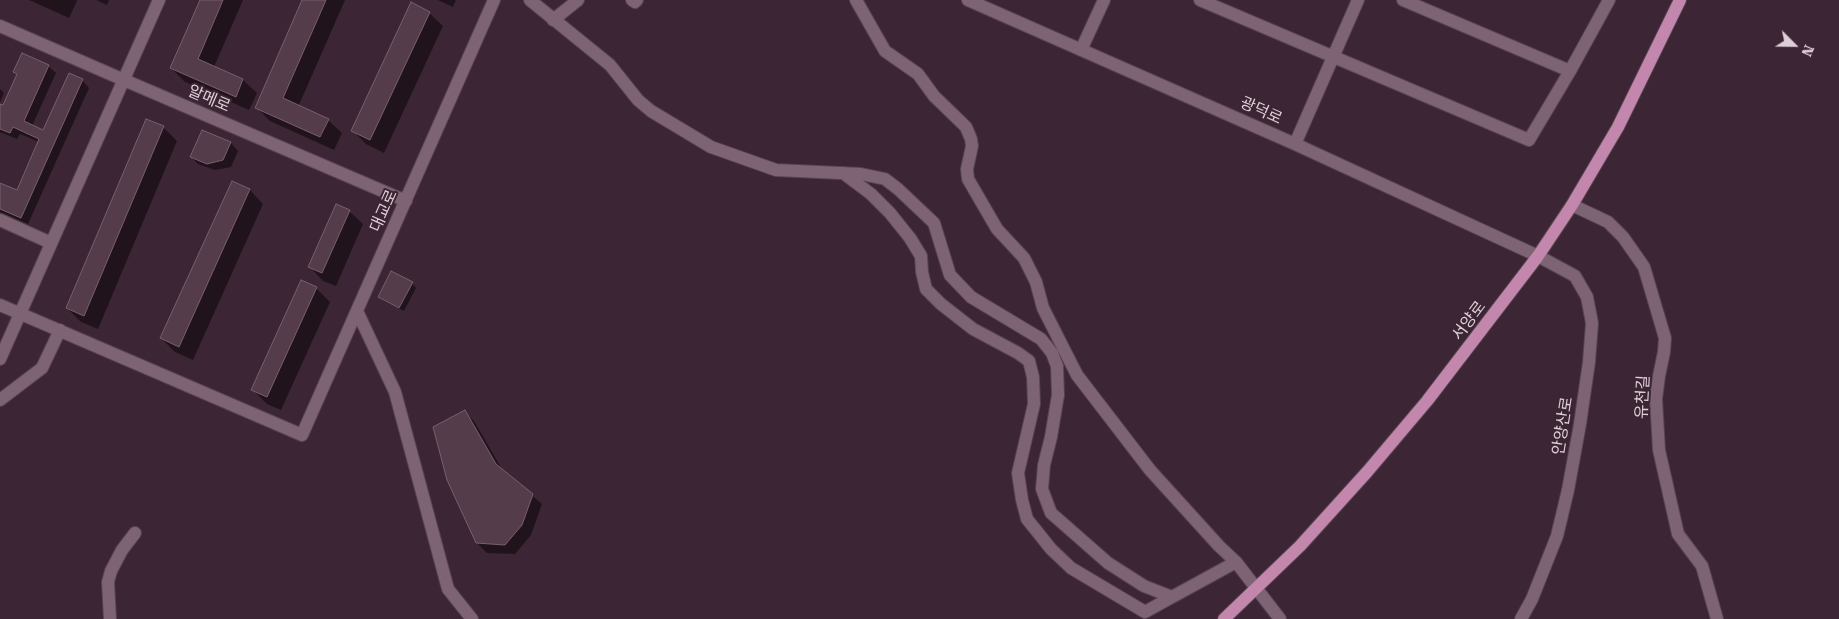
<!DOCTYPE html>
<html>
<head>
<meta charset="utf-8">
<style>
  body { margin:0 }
  #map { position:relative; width:1839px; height:619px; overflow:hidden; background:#3c2534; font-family:"Roboto Serif",serif }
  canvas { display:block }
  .north { position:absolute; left:1769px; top:20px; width:50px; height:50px; -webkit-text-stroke:4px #3c2534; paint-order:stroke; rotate:113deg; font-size:14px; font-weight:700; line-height:20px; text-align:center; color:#decfd8 }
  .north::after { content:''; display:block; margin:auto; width:18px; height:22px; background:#decfd8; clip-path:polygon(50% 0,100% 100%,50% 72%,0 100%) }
</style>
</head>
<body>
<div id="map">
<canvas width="1839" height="619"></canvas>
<div class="north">N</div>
</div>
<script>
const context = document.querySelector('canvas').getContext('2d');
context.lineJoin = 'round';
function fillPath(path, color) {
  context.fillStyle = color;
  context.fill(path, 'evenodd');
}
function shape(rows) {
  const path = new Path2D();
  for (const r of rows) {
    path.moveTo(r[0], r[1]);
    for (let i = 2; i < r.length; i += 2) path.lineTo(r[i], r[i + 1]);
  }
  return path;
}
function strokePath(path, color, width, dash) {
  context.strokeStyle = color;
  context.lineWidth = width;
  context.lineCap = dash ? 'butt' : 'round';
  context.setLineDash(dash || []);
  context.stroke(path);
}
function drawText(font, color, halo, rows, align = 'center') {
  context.font = font + ' "Roboto Serif","Noto Sans KR",serif';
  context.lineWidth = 4;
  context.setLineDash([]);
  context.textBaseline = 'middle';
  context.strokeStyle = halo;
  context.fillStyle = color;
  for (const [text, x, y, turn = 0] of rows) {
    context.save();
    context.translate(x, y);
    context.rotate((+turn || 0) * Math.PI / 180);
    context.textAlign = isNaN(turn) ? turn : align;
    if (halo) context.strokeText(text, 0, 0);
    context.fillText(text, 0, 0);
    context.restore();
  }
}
fillPath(shape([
  [29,0,76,0,77,1,69,18],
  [96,0,109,0,107,5],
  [201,0,243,0,214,67,243,80,257,93,249,110,185,82,171,68],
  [303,0,345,0,298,107,328,120,342,133,334,150,270,121,256,107],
  [438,0,456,0,453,7],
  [429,13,443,26,384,153,366,144,352,130],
  [48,66,56,73,32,126,44,132,82,80,89,88,28,224,0,212,0,184,17,192,39,142,20,134,17,139,0,132,0,105,3,107,17,75,14,72],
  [0,89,4,93,0,102],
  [163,127,177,141,98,329,81,322,67,308],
  [202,132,231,143,238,151,231,167,215,170,198,164,191,157],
  [232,183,250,190,263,204,193,360,175,352,161,338],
  [349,211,363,224,336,286,323,281,310,267],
  [412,283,416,288,404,311,384,301,380,297],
  [316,288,330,302,281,410,267,404,253,390],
  [464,412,474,421,503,471,542,504,531,535,515,554,487,553,477,543]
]), '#0007');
const building = shape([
  [200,0,223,0,198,59,243,79,236,97,170,68,200,0],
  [302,0,326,0,283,98,329,119,320,137,255,108,302,0],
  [411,2,430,12,370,140,351,131,411,2],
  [22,53,49,65,24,121,43,130,69,73,83,79,21,218,0,209,0,183,17,190,39,139,13,127,10,133,0,129,0,104,3,105,17,74,13,72,22,53],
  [146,119,164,126,84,316,66,308,146,119],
  [202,130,231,142,223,160,207,164,190,157,202,130],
  [232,181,250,189,179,347,160,338,232,181],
  [336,204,350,210,322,273,308,267,336,204],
  [391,271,413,282,399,308,378,297,391,271],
  [301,280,317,287,267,397,251,390,301,280],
  [465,410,496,464,533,494,522,525,505,545,476,543,447,480,433,427,465,410]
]);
fillPath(building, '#543c4b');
strokePath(building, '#795f6f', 1);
const minor = shape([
  [530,0,610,65,638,100,651,111,711,147,776,170,861,174,885,179,898,189,934,223,950,275,971,297,1041,339,1052,353,1057,366,1058,395,1051,437,1044,465,1042,489,1051,513,1108,563,1144,586,1172,597,1236,562],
  [632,0,635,2,637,0],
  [856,0,885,51,918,74,934,96,966,127,971,139,972,146,967,169,968,179,997,229,1024,258,1036,282,1043,308,1077,375,1150,470,1219,546,1236,562,1280,619],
  [968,0,1295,144,1538,256,1575,276,1587,297,1592,323,1589,362,1580,424,1568,490,1557,536,1532,599,1521,619],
  [1200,0,1529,140,1570,71,1609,0],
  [1403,0,1570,71],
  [553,20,578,0],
  [0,26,124,80,406,201],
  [1081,50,1104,0],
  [1295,144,1358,0],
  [843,173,871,194,890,213,910,238,921,256,922,272,926,289,941,304,973,329,1018,353,1029,361,1033,377,1034,404,1018,473,1022,500,1027,519,1051,549,1071,568,1145,612,1172,597],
  [1572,205,1608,222,1623,237,1644,267,1665,338,1664,352,1659,376,1656,399,1659,450,1678,534,1702,566,1717,619],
  [0,220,51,243],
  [0,305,302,435,494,0],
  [357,311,395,392,448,589,472,619],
  [0,359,159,0],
  [0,400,42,368,60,330],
  [110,619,108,582,111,571,122,550,135,533]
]);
const major = shape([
  [1224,619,1300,546,1367,472,1427,401,1538,256,1572,205,1618,127,1680,0]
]);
strokePath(minor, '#574350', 14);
strokePath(major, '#574350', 14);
strokePath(minor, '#7e6374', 12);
strokePath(major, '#c387ae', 12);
drawText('16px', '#decfd8', '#3c2534', [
  ["알메로",209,99,23],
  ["광덕로",1261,111,24],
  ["대교로",384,211,-66],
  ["서양로",1469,321,-53],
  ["유천길",1643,397,-87],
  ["안양산로",1563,426,-81]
]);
</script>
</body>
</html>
